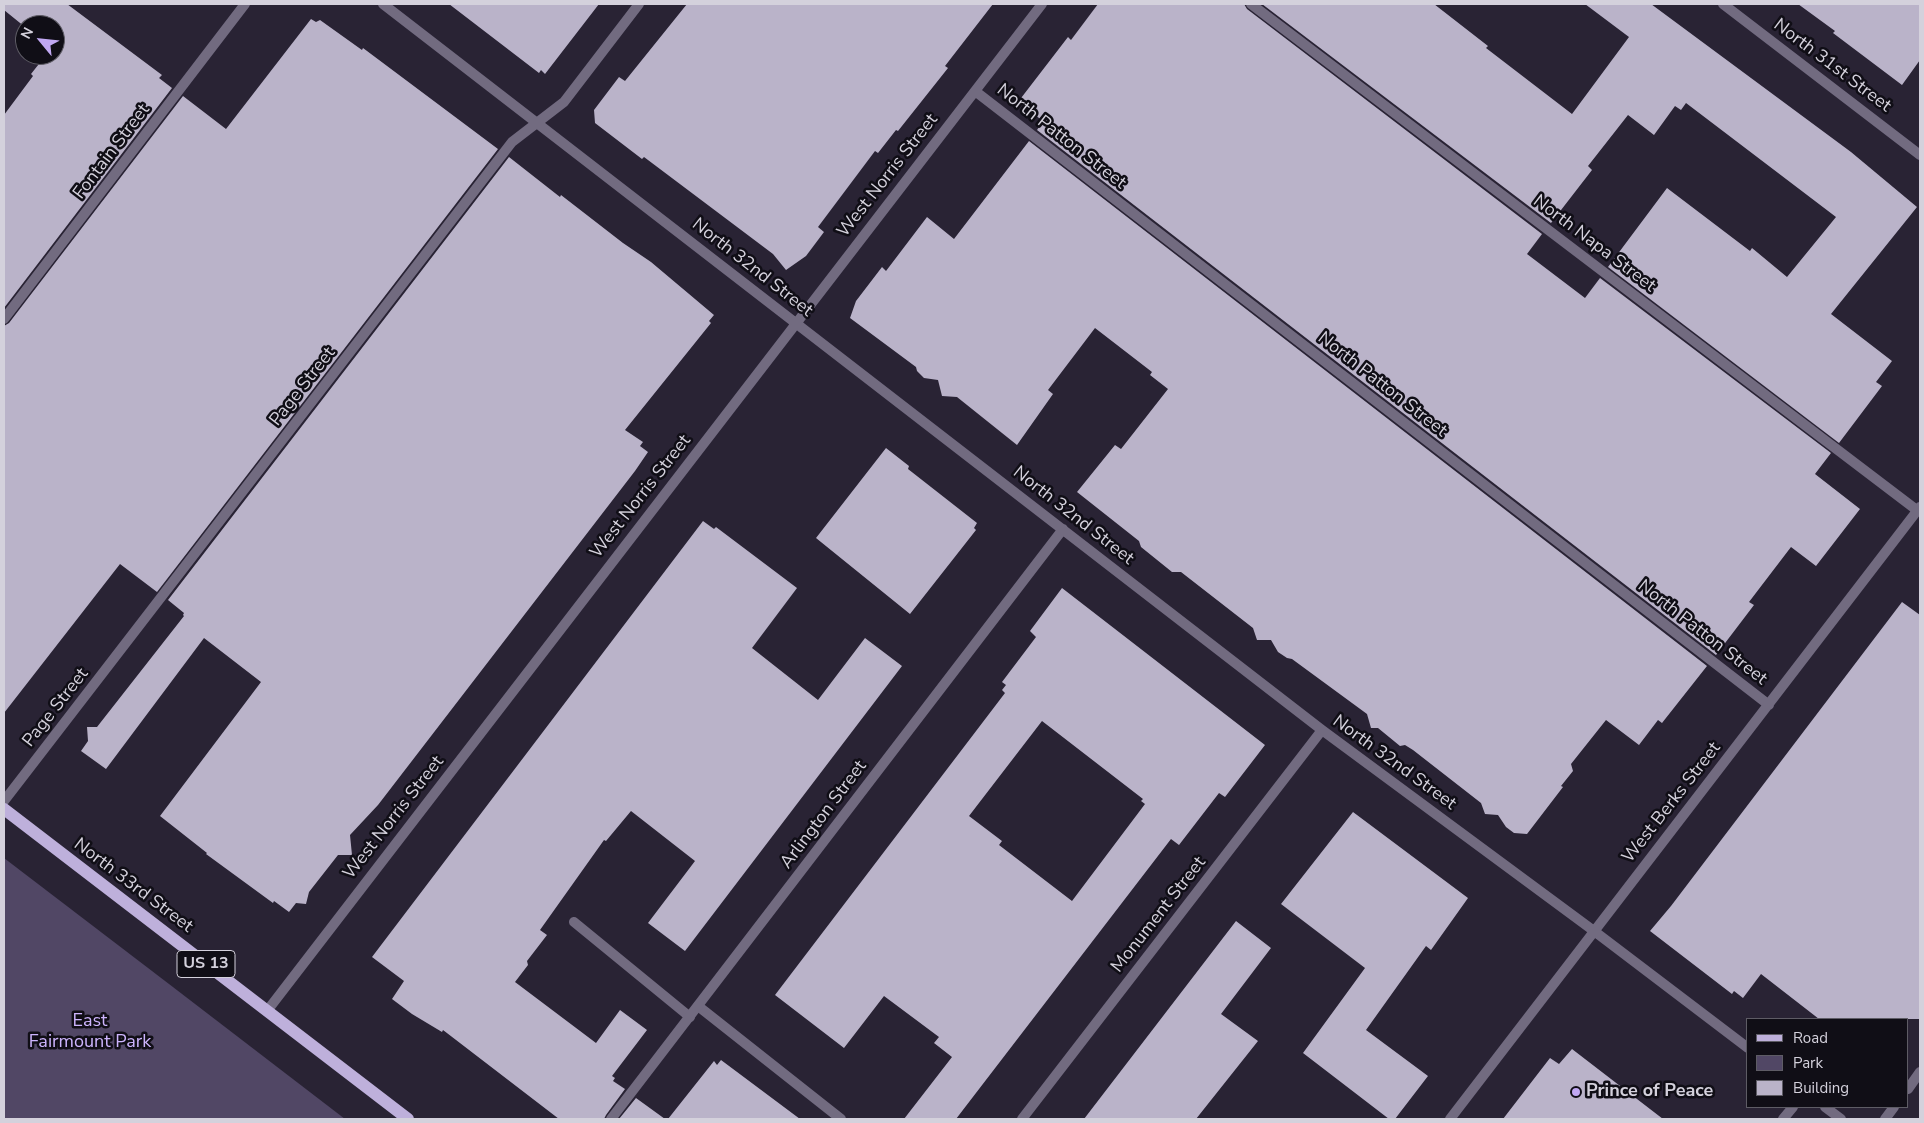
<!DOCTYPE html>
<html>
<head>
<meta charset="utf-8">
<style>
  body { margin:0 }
  #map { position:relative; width:1924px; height:1123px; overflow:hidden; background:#292334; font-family:"Nunito Sans",sans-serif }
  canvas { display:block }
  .frame { position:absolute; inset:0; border:5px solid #d4d1dc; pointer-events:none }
  .legend { position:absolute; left:1746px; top:1018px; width:162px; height:90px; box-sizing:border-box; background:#100e16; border:1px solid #5e5c65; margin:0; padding:6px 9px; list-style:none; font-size:15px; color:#d4d1dc }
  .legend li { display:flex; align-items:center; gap:10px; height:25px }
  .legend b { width:25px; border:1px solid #5e5c65 }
  .north { position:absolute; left:15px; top:15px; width:50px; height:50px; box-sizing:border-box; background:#100e16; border:1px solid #5e5c65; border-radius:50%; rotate:298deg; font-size:14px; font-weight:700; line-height:20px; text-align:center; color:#d4d1dc }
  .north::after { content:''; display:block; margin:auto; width:18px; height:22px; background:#c1a8f3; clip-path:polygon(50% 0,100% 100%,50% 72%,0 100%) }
</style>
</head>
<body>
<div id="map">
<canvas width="1924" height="1123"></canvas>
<div class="frame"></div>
<ul class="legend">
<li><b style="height:6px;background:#beb0db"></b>Road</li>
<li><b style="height:14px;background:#514765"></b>Park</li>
<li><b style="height:14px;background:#bab3c9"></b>Building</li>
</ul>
<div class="north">N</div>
</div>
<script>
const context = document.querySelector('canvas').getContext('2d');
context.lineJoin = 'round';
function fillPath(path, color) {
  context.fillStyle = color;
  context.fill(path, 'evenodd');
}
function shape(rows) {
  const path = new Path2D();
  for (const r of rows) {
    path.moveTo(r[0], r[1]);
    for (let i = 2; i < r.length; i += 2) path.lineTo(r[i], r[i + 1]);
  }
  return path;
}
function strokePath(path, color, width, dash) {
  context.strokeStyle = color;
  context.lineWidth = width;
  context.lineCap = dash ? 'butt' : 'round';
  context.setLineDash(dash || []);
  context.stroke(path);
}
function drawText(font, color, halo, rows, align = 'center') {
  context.font = font + ' "Nunito Sans",sans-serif';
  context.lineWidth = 5;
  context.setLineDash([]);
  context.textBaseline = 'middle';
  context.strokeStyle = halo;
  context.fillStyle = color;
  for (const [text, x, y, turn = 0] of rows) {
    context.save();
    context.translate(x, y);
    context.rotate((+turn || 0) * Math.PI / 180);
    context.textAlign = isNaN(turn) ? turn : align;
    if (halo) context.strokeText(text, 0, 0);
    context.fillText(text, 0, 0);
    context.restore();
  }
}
fillPath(shape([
  [4,858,169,984,345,1119,4,1119]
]), '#514765');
fillPath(shape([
  [4,4,67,4,162,75,159,78,172,88,4,308,4,115,33,76,31,74,46,55,55,55,55,25,25,25,25,27,4,10],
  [449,4,599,4,545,74,541,70,539,73],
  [687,4,993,4,945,66,948,68,898,131,896,130,878,153,875,151,818,227,824,232,806,256,786,270,773,254,644,157,642,159,595,123,594,110,619,77,625,81],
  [1098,4,1244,4,1247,9,1542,234,1527,254,1585,298,1600,278,1831,453,1815,474,1860,509,1816,566,1791,547,1749,602,1754,605,1716,655,1037,130,1043,121,1018,102,1068,37,1071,40],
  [1262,4,1434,4,1488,46,1486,48,1572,114,1629,37,1585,4,1651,4,1851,152,1917,207,1831,314,1892,361,1876,382,1882,386,1839,443,1608,267,1667,188,1750,251,1752,248,1787,277,1836,217,1686,103,1681,110,1675,106,1654,135,1628,115,1588,166,1592,170,1551,223],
  [1798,4,1920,4,1920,60,1902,85,1833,33,1835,31],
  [311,19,316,22,320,20,362,50,363,48,498,149,157,592,120,564,4,713,4,326,9,323,183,96,226,129],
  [1029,141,1707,666,1662,723,1658,720,1639,745,1606,720,1571,764,1573,771,1561,786,1563,787,1527,834,1514,833,1506,827,1498,815,1485,814,1481,803,1413,750,1405,745,1400,746,1378,728,1371,728,1367,714,1292,659,1287,658,1278,652,1271,640,1257,640,1253,628,1181,572,1172,572,1141,547,1139,541,1077,492,1115,445,1121,449,1168,389,1150,375,1152,372,1095,328,1048,390,1053,394,1017,445,957,397,942,396,938,380,924,378,917,371,916,367,850,318,856,301,882,267,886,271,927,217,954,239],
  [509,157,560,197,561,195,623,243,651,262,714,315,709,321,711,323,625,430,643,442,640,446,648,452,635,471,378,805,350,835,352,855,338,855,309,892,306,904,296,903,289,912,274,901,273,903,206,854,207,853,160,816,261,682,204,638,106,769,81,751,88,741,87,727,97,727,184,616,183,615,184,613,168,600],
  [886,448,909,466,908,469,977,523,974,528,976,530,910,614,816,538],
  [703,521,714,529,716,527,797,588,752,648,818,700,865,638,902,666,685,951,648,923,695,861,631,811,606,841,604,840,540,930,547,935,527,961,528,965,515,982,596,1043,620,1010,647,1030,612,1076,615,1078,613,1081,625,1089,606,1115,604,1119,559,1119,443,1030,442,1032,412,1014,392,999,404,981,372,957],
  [1062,588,1265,745,1225,797,1219,793,1179,845,1171,839,956,1119,904,1119,952,1057,934,1043,939,1037,884,996,844,1048,775,995,1005,693,1002,690,1006,685,1002,682,1036,637,1030,631],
  [1042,721,1143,799,1141,801,1145,804,1072,901,999,845,1002,841,969,816],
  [1902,602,1920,615,1920,1019,1819,1019,1761,974,1743,998,1734,991,1732,994,1650,931,1671,906],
  [1353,812,1468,898,1431,950,1426,946,1366,1030,1428,1076,1395,1119,1389,1119,1303,1053,1365,968,1281,904],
  [1236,921,1271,948,1221,1014,1258,1041,1196,1119,1084,1119],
  [1572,1049,1663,1119,1503,1119,1550,1058,1559,1064],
  [721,1060,800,1119,668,1119,714,1061,717,1065],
  [636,1098,665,1119,619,1119]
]), '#bab3c9');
strokePath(shape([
  [574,922,690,1017],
  [698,1006,841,1119],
  [1783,1119,1793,1107]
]), '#726b80', 10);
strokePath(shape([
  [383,4,1322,730,1594,931,1748,1048],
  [1251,4,1918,511],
  [1723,4,1920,155],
  [975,91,1769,705],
  [4,319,245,4],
  [4,801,512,142,564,102,639,4],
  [267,1011,1042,4],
  [1908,1089,1920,1072],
  [1825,1107,1841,1119],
  [611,1119,1063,529],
  [1022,1119,1322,730],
  [1450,1119,1920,507],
  [1885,1119,1894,1107]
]), '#726b80', 10);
strokePath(shape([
  [4,809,408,1119]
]), '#beb0db', 12);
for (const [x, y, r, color] of [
  [1576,1092,5,"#c1a8f3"]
]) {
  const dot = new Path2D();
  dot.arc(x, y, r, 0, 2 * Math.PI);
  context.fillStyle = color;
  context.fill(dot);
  strokePath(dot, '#100e16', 2);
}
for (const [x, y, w] of [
  [206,964,58]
]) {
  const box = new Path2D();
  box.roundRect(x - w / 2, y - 13.5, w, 27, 4);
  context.fillStyle = '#100e16';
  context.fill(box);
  strokePath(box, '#d4d1dc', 1);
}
drawText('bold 16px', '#d4d1dc', null, [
  ["US 13",206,964]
]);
drawText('18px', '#d4d1dc', '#100e16', [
  ["North 31st Street",1832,66,37],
  ["North Patton Street",1061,137,38],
  ["Fontain Street",112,152,-53],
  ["West Norris Street",888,176,-52],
  ["North Napa Street",1594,244,37],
  ["North 32nd Street",752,268,38],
  ["North Patton Street",1382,385,38],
  ["Page Street",303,387,-52],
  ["West Norris Street",641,497,-52],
  ["North 32nd Street",1073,516,38],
  ["North Patton Street",1702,633,38],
  ["Page Street",56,708,-52],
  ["North 32nd Street",1394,763,36],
  ["West Berks Street",1672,803,-52],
  ["Arlington Street",824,815,-53],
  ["West Norris Street",394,818,-52],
  ["North 33rd Street",133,886,37],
  ["Monument Street",1159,915,-52]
]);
drawText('18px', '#cdb4fd', '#100e16', [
  ["East",90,1022],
  ["Fairmount Park",90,1043]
]);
drawText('bold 18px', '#d4d1dc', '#100e16', [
  ["Prince of Peace",1586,1092]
], 'left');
</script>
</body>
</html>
